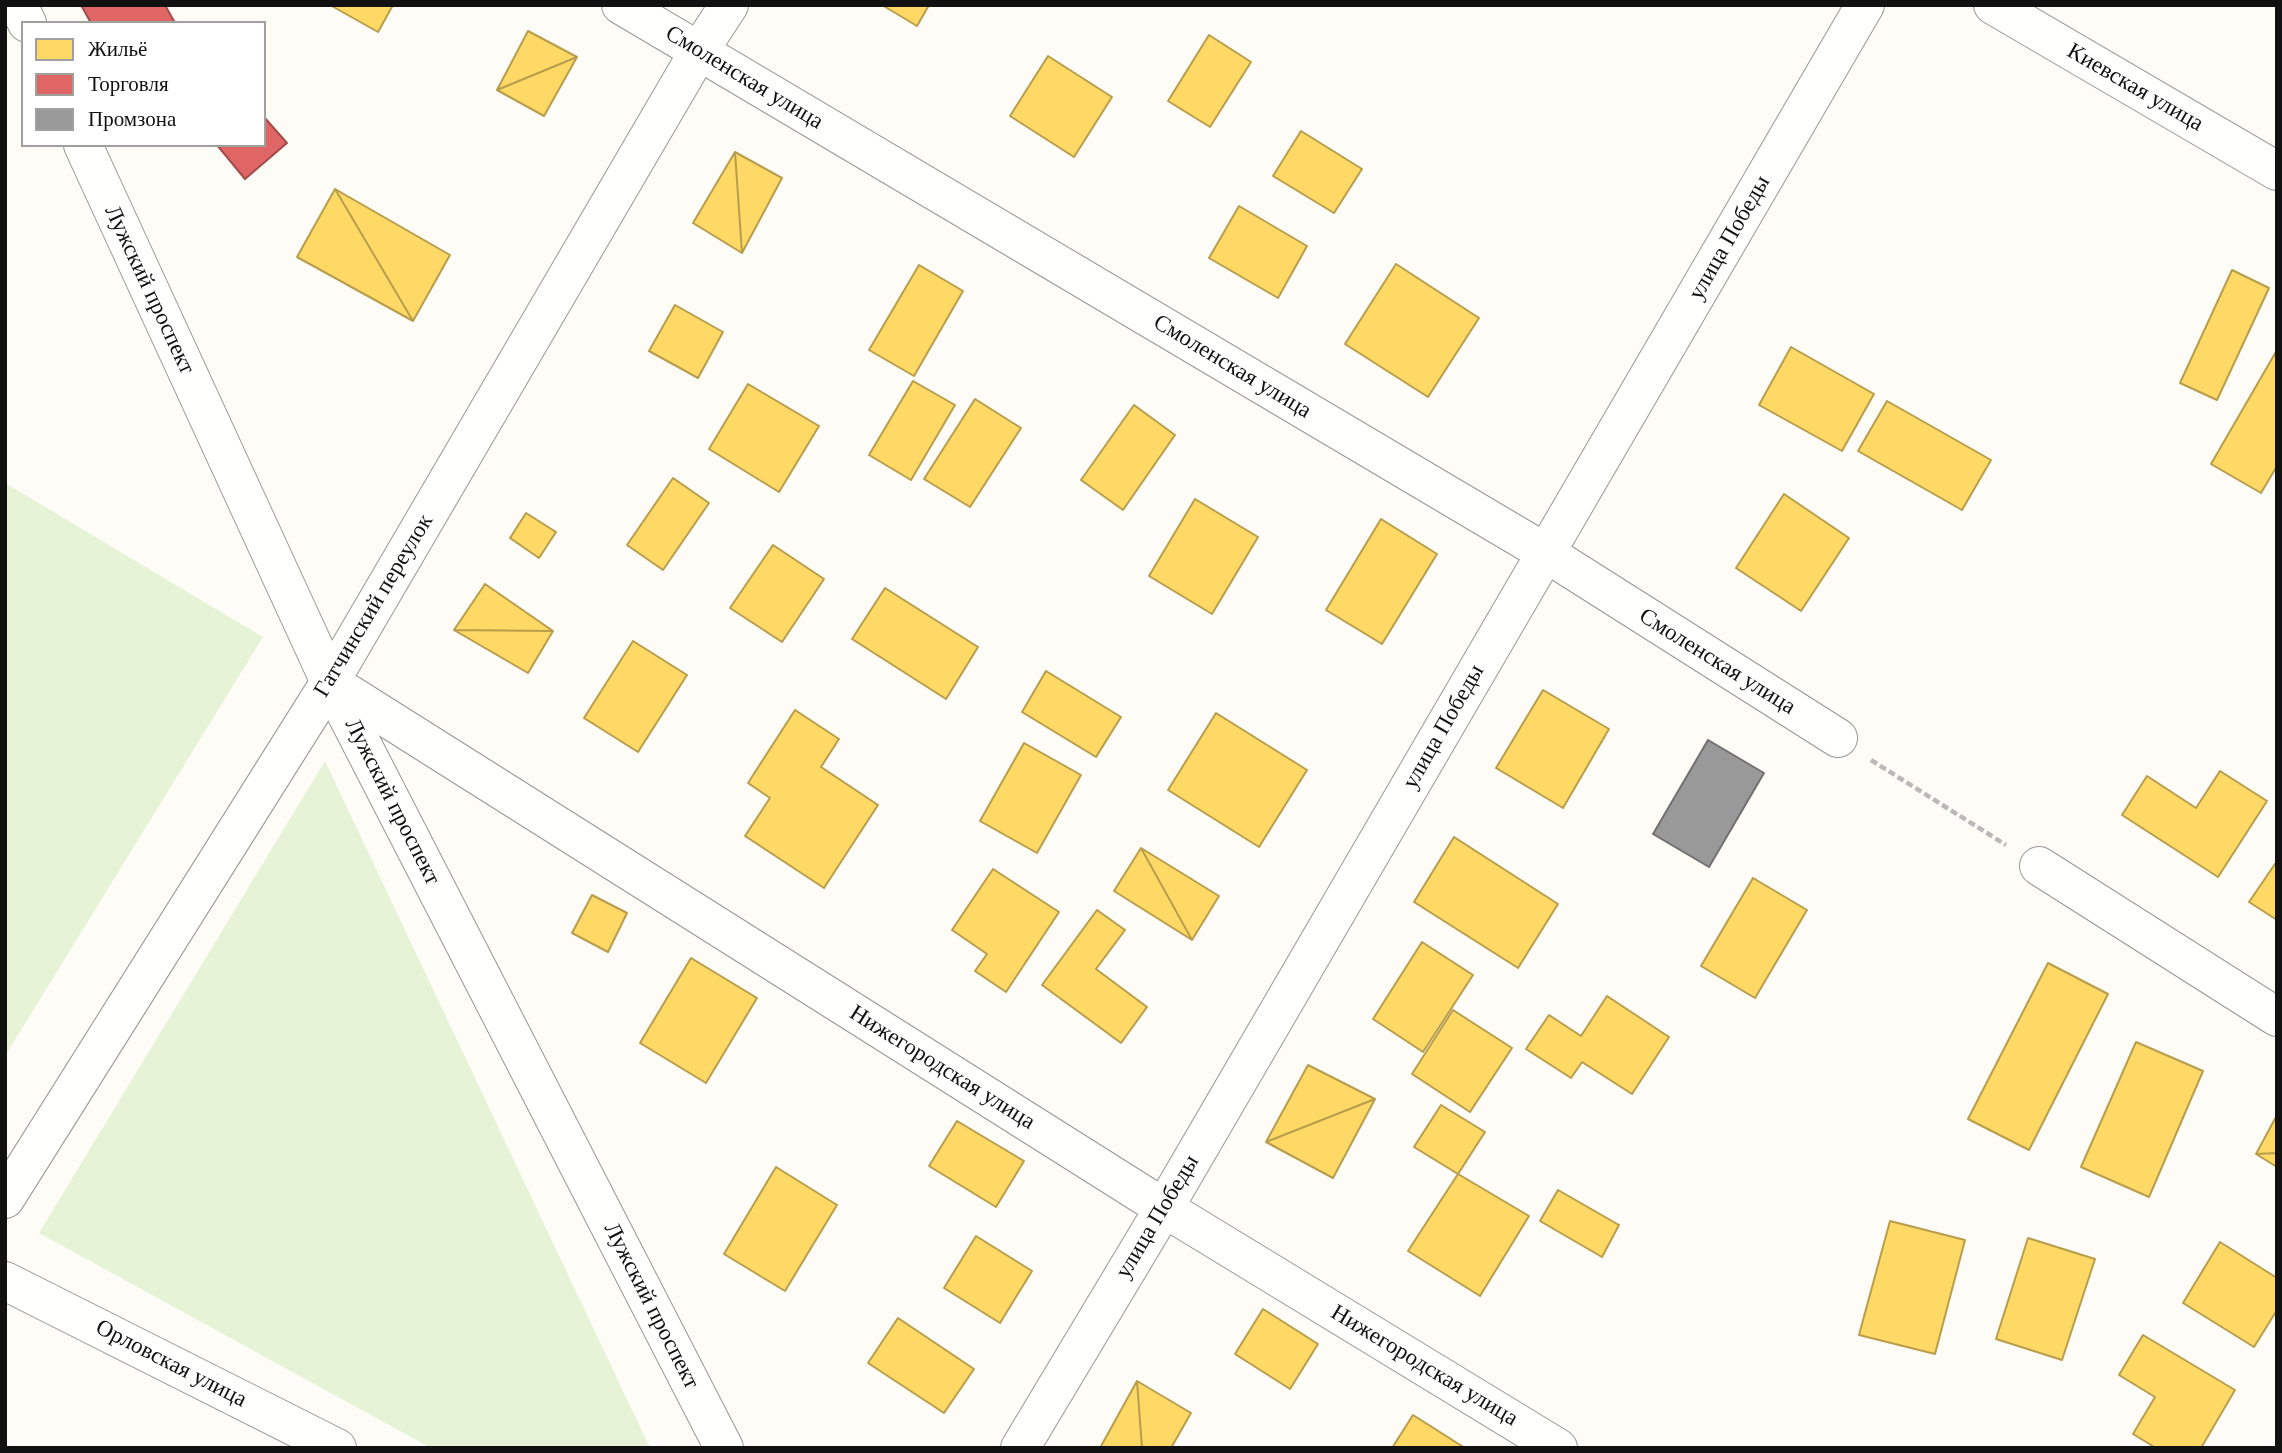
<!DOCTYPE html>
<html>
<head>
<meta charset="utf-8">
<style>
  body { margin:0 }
  #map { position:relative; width:2282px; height:1453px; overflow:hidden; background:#fdfcf7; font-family:Georgia,serif }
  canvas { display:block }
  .frame { position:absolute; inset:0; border:7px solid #111; pointer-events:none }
  .legend { position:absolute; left:21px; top:21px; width:245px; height:126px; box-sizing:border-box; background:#fff; border:2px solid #a0a0a0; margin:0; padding:9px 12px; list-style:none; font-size:21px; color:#111 }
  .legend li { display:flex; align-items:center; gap:14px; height:35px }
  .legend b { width:35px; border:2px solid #a0a0a0 }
</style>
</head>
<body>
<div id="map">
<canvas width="2282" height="1453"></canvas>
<div class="frame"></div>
<ul class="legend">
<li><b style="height:19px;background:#ffd966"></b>Жильё</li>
<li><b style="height:19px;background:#e06666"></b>Торговля</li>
<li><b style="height:19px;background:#999"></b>Промзона</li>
</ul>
</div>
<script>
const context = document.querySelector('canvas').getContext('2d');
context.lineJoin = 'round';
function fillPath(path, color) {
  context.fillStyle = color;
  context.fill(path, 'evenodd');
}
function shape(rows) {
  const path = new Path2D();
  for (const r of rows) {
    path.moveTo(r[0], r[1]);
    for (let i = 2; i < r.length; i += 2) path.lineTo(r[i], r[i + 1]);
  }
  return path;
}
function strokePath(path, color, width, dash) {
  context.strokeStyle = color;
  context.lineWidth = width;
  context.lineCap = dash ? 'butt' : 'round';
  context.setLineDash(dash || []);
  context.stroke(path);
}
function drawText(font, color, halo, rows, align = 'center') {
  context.font = font + ' Georgia,serif';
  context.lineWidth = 7;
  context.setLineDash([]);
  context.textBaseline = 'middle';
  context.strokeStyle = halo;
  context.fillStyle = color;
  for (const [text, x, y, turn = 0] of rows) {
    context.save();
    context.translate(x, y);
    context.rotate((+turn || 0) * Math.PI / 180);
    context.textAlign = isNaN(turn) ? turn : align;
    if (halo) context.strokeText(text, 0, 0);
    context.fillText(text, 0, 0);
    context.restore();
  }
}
fillPath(shape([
  [5,483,263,637,5,1056],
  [325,761,650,1448,431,1448,39,1233]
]), '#e7f3d7');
const homes = shape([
  [330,5,393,5,378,32,330,5],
  [882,5,929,5,917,26,882,5],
  [528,31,577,57,497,90,528,31],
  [1209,35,1251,62,1210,127,1168,101,1209,35],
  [1048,56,1112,97,1074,157,1010,116,1048,56],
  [577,57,544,116,497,90,577,57],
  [1301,131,1362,169,1334,213,1273,176,1301,131],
  [735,152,742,253,693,223,735,152],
  [735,152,782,178,742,253,735,152],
  [335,189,413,321,297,257,335,189],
  [335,189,450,255,413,321,335,189],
  [1239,206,1307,246,1278,298,1209,258,1239,206],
  [1396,264,1479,318,1428,397,1345,344,1396,264],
  [919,265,963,291,914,376,869,350,919,265],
  [2232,270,2269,288,2217,400,2180,383,2232,270],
  [675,305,723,332,698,378,649,351,675,305],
  [1791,347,1874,394,1842,451,1759,405,1791,347],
  [2277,350,2277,466,2261,493,2211,464,2277,350],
  [913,381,955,405,911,480,869,455,913,381],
  [748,384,819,426,779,492,709,449,748,384],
  [975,399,1021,428,970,507,924,479,975,399],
  [1887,401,1991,460,1962,510,1858,451,1887,401],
  [1134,405,1175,435,1123,510,1081,480,1134,405],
  [673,478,709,503,663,570,627,545,673,478],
  [1784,494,1849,538,1801,611,1736,568,1784,494],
  [1195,499,1258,537,1212,614,1149,576,1195,499],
  [526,513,556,532,539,558,510,538,526,513],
  [1381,519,1437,554,1382,644,1326,610,1381,519],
  [773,545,824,579,782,642,730,608,773,545],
  [485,584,553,631,454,630,485,584],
  [885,588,978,647,946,699,852,639,885,588],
  [454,630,553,631,528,673,454,630],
  [633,641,687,675,638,752,584,718,633,641],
  [1046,671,1121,717,1096,757,1022,712,1046,671],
  [1543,690,1609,729,1563,808,1496,768,1543,690],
  [795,710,839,739,821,767,878,805,824,888,745,836,770,798,748,783,795,710],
  [1216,713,1307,770,1259,847,1168,790,1216,713],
  [1024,743,1081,775,1037,853,980,821,1024,743],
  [2220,771,2267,801,2218,877,2122,815,2147,776,2196,808,2220,771],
  [1454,837,1558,904,1518,968,1414,902,1454,837],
  [1141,848,1219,896,1192,940,1141,848],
  [1141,848,1192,940,1114,891,1141,848],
  [2277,861,2277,920,2249,902,2277,861],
  [993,869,1059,912,1006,992,975,971,987,954,952,930,993,869],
  [1753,878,1807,910,1755,998,1701,966,1753,878],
  [592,895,627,913,608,952,572,933,592,895],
  [1097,910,1125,930,1096,969,1147,1007,1121,1043,1042,985,1097,910],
  [1422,942,1473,975,1423,1052,1373,1019,1422,942],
  [691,958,757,998,706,1083,640,1043,691,958],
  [2048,963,2108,994,2029,1150,1968,1119,2048,963],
  [1607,996,1669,1037,1632,1094,1582,1062,1571,1078,1526,1049,1549,1015,1581,1036,1607,996],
  [1453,1010,1512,1048,1470,1112,1412,1074,1453,1010],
  [2136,1042,2203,1071,2149,1197,2081,1167,2136,1042],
  [1308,1065,1375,1099,1266,1142,1308,1065],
  [1375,1099,1333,1178,1266,1142,1375,1099],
  [1441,1105,1485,1132,1458,1174,1414,1147,1441,1105],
  [2277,1115,2277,1153,2256,1154,2277,1115],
  [957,1121,1024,1161,996,1207,929,1166,957,1121],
  [2277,1153,2277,1167,2256,1154,2277,1153],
  [776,1167,837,1205,785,1291,724,1254,776,1167],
  [1458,1174,1529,1216,1480,1296,1408,1251,1458,1174],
  [1558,1190,1619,1225,1602,1257,1540,1221,1558,1190],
  [1890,1221,1965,1240,1935,1354,1859,1335,1890,1221],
  [976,1236,1032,1271,1000,1323,944,1288,976,1236],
  [2028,1238,2095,1259,2062,1360,1996,1339,2028,1238],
  [2220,1242,2277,1278,2277,1310,2254,1347,2183,1303,2220,1242],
  [1263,1309,1318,1344,1290,1389,1235,1354,1263,1309],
  [898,1318,974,1369,944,1413,868,1363,898,1318],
  [2143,1335,2235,1390,2201,1448,2156,1448,2133,1434,2155,1397,2119,1375,2143,1335],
  [1137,1381,1142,1448,1100,1448,1137,1381],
  [1137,1381,1191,1413,1171,1448,1142,1448,1137,1381],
  [1413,1415,1465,1448,1392,1448,1413,1415]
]);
fillPath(homes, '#ffd966');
strokePath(homes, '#b89d4c', 2);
const shops = shape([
  [81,5,165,5,175,23,91,23,81,5],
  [264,117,287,143,245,179,217,145,264,145,264,117]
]);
fillPath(shops, '#e06666');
strokePath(shops, '#a24c4c', 2);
const industry = shape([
  [1708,740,1764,773,1709,867,1653,834,1708,740]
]);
fillPath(industry, '#999');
strokePath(industry, '#707070', 2);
const minor = shape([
  [621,5,1546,553,1838,738],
  [1993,5,2277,171],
  [330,682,1164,1208],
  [2039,866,2277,1017],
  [5,1199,330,682,699,51,729,5],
  [5,1281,337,1448]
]);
const tertiary = shape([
  [18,5,27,23],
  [83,145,330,682,724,1448],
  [1164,1208,1558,1448],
  [1020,1448,1164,1208,1865,5]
]);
strokePath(minor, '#979795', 40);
strokePath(tertiary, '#979795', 40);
strokePath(shape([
  [1871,760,2006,845]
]), '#b9b9b8', 4.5, [7, 3.5]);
strokePath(minor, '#fffffe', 38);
strokePath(tertiary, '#fffffe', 38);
drawText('23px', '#111', '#fff', [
  ["Смоленская улица",744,78,31],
  ["Киевская улица",2135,88,30],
  ["улица Победы",1730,238,-60],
  ["Лужский проспект",149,290,65],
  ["Смоленская улица",1232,367,31],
  ["Гатчинский переулок",374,606,-59],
  ["Смоленская улица",1717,662,32],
  ["улица Победы",1444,727,-60],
  ["Лужский проспект",392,802,63],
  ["Нижегородская улица",942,1068,32],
  ["улица Победы",1158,1217,-59],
  ["Лужский проспект",651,1306,63],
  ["Орловская улица",171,1364,27],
  ["Нижегородская улица",1424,1366,31]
]);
</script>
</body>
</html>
